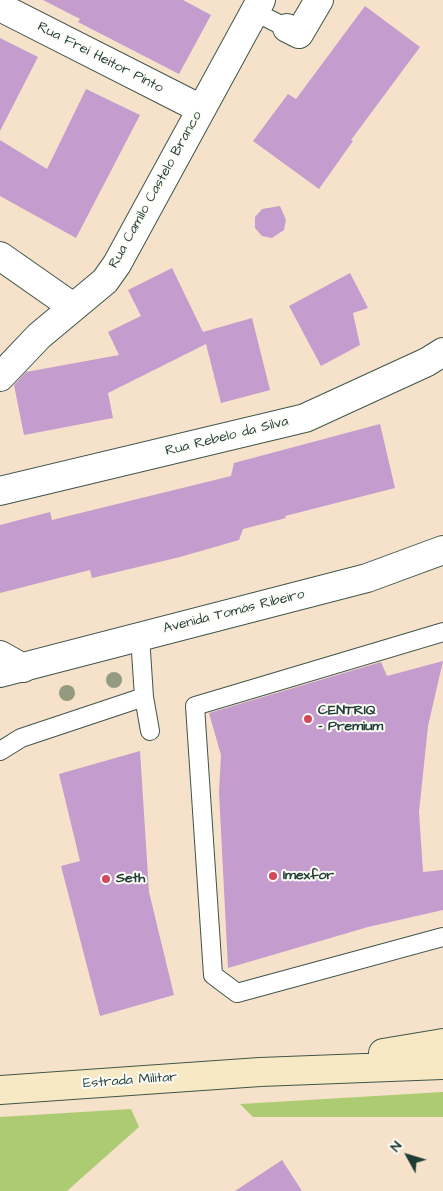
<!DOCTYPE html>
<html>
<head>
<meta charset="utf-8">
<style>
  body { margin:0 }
  #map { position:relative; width:443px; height:1191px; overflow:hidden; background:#f6e2ca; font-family:"Architects Daughter",sans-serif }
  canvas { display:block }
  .north { position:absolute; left:383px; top:1131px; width:50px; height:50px; -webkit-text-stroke:4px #fdfcf7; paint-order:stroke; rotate:309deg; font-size:14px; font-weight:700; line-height:20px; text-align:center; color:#1f3d34 }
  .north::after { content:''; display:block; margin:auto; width:18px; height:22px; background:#1f3d34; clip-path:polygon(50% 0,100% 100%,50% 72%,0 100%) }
</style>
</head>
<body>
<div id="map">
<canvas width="443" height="1191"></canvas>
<div class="north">N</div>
</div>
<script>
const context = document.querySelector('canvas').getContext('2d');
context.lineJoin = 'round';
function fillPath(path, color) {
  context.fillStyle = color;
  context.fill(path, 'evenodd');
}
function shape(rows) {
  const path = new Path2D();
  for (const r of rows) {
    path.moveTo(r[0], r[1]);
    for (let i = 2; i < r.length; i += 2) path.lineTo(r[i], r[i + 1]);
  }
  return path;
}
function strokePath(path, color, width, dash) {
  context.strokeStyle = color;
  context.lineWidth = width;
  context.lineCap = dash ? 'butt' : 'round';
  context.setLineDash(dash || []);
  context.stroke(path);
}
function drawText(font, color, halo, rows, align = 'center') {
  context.font = font + ' "Architects Daughter",sans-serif';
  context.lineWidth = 4;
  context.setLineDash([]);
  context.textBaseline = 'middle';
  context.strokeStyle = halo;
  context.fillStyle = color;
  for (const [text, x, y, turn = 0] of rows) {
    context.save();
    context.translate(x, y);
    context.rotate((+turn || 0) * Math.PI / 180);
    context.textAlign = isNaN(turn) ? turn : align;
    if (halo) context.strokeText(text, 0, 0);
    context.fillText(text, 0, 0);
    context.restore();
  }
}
fillPath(shape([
  [443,1092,443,1117,253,1117,240,1104],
  [131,1109,139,1127,67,1191,0,1191,0,1117]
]), '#accb72');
fillPath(shape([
  [43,0,183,0,211,15,179,74,78,22,80,19],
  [365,6,420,47,351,140,353,141,319,189,253,141,288,94,296,99],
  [0,38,38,57,0,131],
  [86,89,140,115,76,238,0,196,0,140,47,169],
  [280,206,286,220,284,230,272,238,262,236,255,228,255,217,262,209],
  [172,268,203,332,252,318,270,390,221,403,206,344,108,393,113,418,24,435,14,385,26,372,119,355,108,332,141,316,128,290],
  [350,273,368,308,353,313,360,345,321,366,289,306],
  [380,424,395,488,285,516,286,518,243,529,239,540,180,557,92,578,90,570,0,593,0,525,50,512,52,520,231,476,234,463],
  [443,661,428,726,419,812,423,872,443,870,443,910,368,927,228,968,219,792,221,755,209,713,381,662,387,676],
  [140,751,149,892,174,995,100,1016,61,866,80,861,59,774],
  [282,1160,302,1191,235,1191]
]), '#c49ccd');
const service = shape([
  [255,12,287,28],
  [443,632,195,706,213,975,237,993,443,937],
  [144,697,150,731],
  [0,751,21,738,144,697,140,636]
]);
const minor = shape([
  [0,7,201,109],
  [287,28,299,34,319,0],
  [0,256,73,307],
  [0,377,39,336,105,281,117,264,261,0],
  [0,491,305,418,427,362,443,352],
  [0,655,23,668]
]);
const tertiary = shape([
  [0,673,367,578,443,550]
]);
const secondary = shape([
  [383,1053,443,1043],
  [0,1090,260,1072,443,1065]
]);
strokePath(service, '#3f564a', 20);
strokePath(minor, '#3f564a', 30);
strokePath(tertiary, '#3f564a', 30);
strokePath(secondary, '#3f564a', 30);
strokePath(service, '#fff', 18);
strokePath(minor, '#fff', 28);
strokePath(tertiary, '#fff', 28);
strokePath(secondary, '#f6e9c3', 28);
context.fillStyle = '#939a80';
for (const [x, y] of [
  [114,680],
  [67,693]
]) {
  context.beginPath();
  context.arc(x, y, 8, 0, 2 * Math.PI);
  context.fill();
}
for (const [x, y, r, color] of [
  [308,719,5,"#d1495b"],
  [273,876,5,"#d1495b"],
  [106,879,5,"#d1495b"]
]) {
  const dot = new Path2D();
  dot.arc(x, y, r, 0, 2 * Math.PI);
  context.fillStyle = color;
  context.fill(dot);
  strokePath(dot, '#fdfcf7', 2);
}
drawText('14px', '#1f3d34', '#fdfcf7', [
  ["Rua Frei Heitor Pinto",100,58,27],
  ["Rua Camilo Castelo Branco",156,190,-61],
  ["Rua Rebelo da Silva",227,437,-14],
  ["Avenida Tomás Ribeiro",234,612,-14],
  ["Estrada Militar",130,1081,-4]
]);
drawText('bold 14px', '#1f3d34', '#fdfcf7', [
  ["CENTRIQ",318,711],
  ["- Premium",318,727],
  ["Imexfor",283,876],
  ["Seth",116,879]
], 'left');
</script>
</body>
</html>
